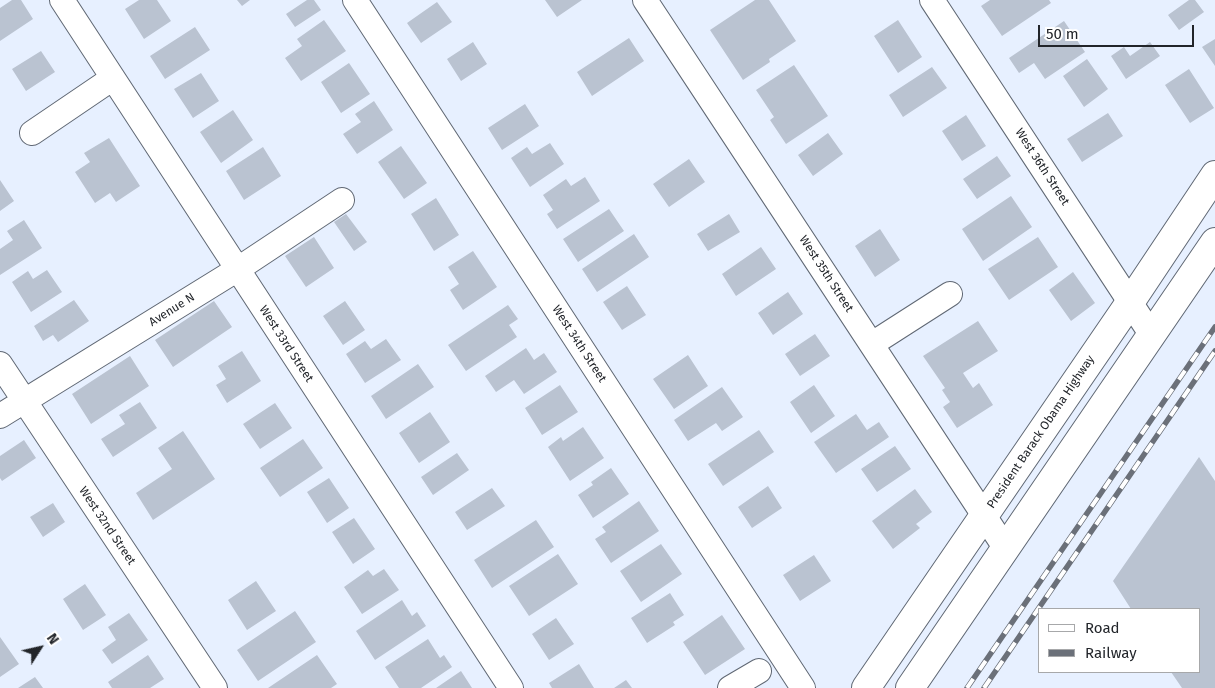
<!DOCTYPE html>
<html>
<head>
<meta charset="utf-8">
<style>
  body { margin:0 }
  #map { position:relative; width:1215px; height:688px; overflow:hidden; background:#e7f0ff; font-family:"Fira Sans",sans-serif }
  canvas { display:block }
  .legend { position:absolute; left:1038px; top:608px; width:162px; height:65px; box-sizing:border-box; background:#fff; border:1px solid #a7a8aa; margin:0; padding:6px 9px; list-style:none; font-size:15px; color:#22252a }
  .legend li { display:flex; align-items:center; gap:10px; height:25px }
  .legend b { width:25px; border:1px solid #a7a8aa }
  .north { position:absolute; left:15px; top:623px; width:50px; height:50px; -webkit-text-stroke:4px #fff; paint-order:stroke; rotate:55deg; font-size:14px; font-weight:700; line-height:20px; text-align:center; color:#22252a }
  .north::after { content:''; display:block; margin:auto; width:18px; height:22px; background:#22252a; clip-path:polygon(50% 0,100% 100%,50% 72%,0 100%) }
  .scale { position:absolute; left:1038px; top:25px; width:156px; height:22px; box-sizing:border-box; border:2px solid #22252a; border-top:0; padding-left:6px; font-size:15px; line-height:18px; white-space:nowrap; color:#22252a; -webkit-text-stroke:4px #fff; paint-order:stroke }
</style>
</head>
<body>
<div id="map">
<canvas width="1215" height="688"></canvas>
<ul class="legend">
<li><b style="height:6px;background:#fff"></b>Road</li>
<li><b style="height:6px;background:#6b7079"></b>Railway</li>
</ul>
<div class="north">N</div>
<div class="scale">50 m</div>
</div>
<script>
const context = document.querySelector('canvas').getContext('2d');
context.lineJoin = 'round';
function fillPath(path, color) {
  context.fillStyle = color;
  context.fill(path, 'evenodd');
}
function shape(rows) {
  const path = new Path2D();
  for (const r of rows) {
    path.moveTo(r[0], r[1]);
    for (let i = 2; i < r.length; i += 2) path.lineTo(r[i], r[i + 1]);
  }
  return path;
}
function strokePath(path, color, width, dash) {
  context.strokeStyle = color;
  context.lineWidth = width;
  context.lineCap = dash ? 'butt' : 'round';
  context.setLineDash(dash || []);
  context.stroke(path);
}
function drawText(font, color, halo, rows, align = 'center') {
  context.font = font + ' "Fira Sans",sans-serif';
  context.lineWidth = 4.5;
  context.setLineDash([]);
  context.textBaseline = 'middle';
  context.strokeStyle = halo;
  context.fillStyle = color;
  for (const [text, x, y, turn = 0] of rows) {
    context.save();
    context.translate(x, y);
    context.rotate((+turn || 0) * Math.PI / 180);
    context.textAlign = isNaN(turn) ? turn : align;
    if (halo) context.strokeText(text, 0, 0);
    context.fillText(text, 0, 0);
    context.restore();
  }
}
fillPath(shape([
  [12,0,21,0,33,19,0,41,0,8],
  [139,0,157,0,171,21,144,39,125,9],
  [237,0,250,0,242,6],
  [307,0,314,0,321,10,295,27,286,14],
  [545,0,582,0,557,17],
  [755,0,769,0,796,41,769,59,770,62,743,80,710,30],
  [990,0,1049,0,1051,3,1002,36,981,6],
  [1189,0,1195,0,1204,12,1179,30,1168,15],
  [437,2,452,22,421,43,407,23],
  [324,20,346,51,301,81,285,58,302,46,297,39],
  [898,20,922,57,898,73,874,36],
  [1064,21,1085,52,1045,79,1034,63,1019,73,1009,58],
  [195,27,210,50,165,79,150,56],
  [629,38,644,61,592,96,577,72],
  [1215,39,1215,66,1202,47],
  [473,42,487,64,461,81,447,59],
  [1150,42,1160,56,1126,79,1111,56,1124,47,1130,56],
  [41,51,55,72,26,91,12,69],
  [1087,59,1108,89,1084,107,1063,76],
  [349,63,370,94,341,113,321,82],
  [794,65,828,116,786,144,770,120,774,117,756,90],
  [932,67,947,88,903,117,889,95],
  [1189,69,1214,108,1190,123,1165,85],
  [201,73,219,101,193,118,174,89],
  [374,101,393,130,357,154,343,134,361,122,355,114],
  [525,104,539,126,502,150,488,128],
  [233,110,253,140,221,163,200,132],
  [1108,113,1123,136,1082,162,1067,139],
  [966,115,986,146,962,161,942,131],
  [828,133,843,154,813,176,798,155],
  [109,138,140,186,116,202,110,193,95,203,75,172,90,162,84,153],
  [550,143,564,164,530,187,511,158,527,147,532,154],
  [401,146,427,183,404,199,378,162],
  [263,147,281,176,244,200,226,171],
  [997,156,1011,176,977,199,963,179],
  [689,159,705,182,669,207,653,184],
  [585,177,600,201,557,229,547,214,553,210,543,195,566,179,571,186],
  [0,180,14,201,0,211],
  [1011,196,1032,227,983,261,962,229],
  [436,198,459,235,434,251,411,214],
  [609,209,624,231,578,262,563,239],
  [346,214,367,242,354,251,334,222],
  [729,214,740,232,708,251,697,234],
  [24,220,42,248,0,275,0,249,13,240,7,231],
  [880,229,900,260,875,277,855,246],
  [634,234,649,257,597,292,582,269],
  [314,237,334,268,306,287,285,256],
  [1038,237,1058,267,1009,300,988,269],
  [761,247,776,269,736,296,722,274],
  [473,251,497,287,463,310,450,290,459,284,448,267],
  [47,270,62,292,31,312,12,282,28,271,33,279],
  [1073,272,1095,303,1071,321,1049,290],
  [627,286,646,315,622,330,603,302],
  [788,292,803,314,773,335,758,313],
  [74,300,89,321,58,342,53,335,43,341,34,326],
  [214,301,232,327,173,367,155,340],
  [345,301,365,330,343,345,323,316],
  [508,305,518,319,509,325,517,337,466,371,448,345],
  [978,321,998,351,963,373,973,388,979,383,993,405,957,428,943,407,950,402,942,390,945,388,923,356],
  [815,334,830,356,800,376,785,354],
  [386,339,401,360,365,383,346,354,365,341,371,349],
  [526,348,534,360,544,353,557,372,524,394,514,380,496,392,485,376],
  [242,351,261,381,227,403,216,385,226,379,218,366],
  [688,355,708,386,674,409,653,379],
  [130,356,149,386,91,424,72,394],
  [418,364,434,387,386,419,371,396],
  [560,385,578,412,542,435,525,408],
  [814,385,835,416,811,433,790,402],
  [722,387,743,417,722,431,716,423,688,441,674,420],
  [140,402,157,428,113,457,101,439,125,424,119,415],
  [275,403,292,428,260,449,243,424],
  [430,412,450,442,419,463,399,433],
  [856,414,867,430,879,422,889,437,836,473,814,442],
  [583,427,604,458,570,481,548,447,561,437,563,441],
  [759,430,774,452,723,486,708,464],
  [183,431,215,479,153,520,136,493,172,469,158,448],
  [303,439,323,468,280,497,260,468],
  [24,440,36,458,2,481,0,478,0,456],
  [895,446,911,469,877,492,861,469],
  [457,453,469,470,433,495,421,477],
  [1199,457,1215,481,1215,688,1182,688,1171,672,1199,672,1199,609,1131,609,1113,581],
  [611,468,629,494,593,518,578,495,593,485,591,482],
  [329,478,349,508,327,523,307,492],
  [768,486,782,508,752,528,738,507],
  [492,488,505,506,467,530,455,512],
  [915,489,932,512,916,524,920,528,893,549,872,521],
  [639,501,659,531,611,563,595,539,606,532,602,527],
  [53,503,65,522,43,537,30,517],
  [354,518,375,549,353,564,332,532],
  [536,520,554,547,492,588,474,560],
  [661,544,682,574,641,602,620,571],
  [558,554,578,584,529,616,509,586],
  [814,555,831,581,800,601,783,575],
  [384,569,399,590,362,614,344,587,368,570,373,576],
  [256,581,276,611,247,630,228,600],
  [85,584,106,615,83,630,63,599],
  [670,593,684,615,673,622,675,625,647,643,631,618],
  [402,600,412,616,417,612,426,626,375,660,356,631],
  [295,611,316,642,258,681,237,650],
  [129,613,148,640,112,664,102,650,116,640,108,627],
  [722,615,745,649,705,675,683,642],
  [556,618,574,644,549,660,532,634],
  [0,637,19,664,0,677],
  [428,639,440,658,444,655,452,667,421,688,399,688,385,667],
  [148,655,164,679,150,688,112,688,108,682],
  [317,655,337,684,331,688,268,688],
  [579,664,594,688,552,688,549,683],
  [461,671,472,688,436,688],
  [35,677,43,688,18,688],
  [626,680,632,688,614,688]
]), '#bac3d1');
const minor = shape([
  [62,0,511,688],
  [355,0,803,688],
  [645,0,1006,549],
  [932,0,1151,334],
  [32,133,113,78],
  [872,344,950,294],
  [0,364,215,688],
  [0,416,238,269,342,200],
  [730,688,759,671]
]);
const major = shape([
  [866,688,1131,301,1215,175],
  [910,688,1215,242]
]);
strokePath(minor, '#606874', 26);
strokePath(major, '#606874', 30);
strokePath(minor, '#fff', 24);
strokePath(major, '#fff', 28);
const rail = shape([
  [967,688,1215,327],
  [984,688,1215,351]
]);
strokePath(rail, '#6b7079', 5.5);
strokePath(rail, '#fff', 4, [11]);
drawText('12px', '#22252a', '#fff', [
  ["West 36th Street",1042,167,57],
  ["West 35th Street",826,274,57],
  ["Avenue N",172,310,-32],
  ["West 33rd Street",286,344,57],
  ["West 34th Street",579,344,57],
  ["President Barack Obama Highway",1041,432,-56],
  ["West 32nd Street",107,526,56]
]);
</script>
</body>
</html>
